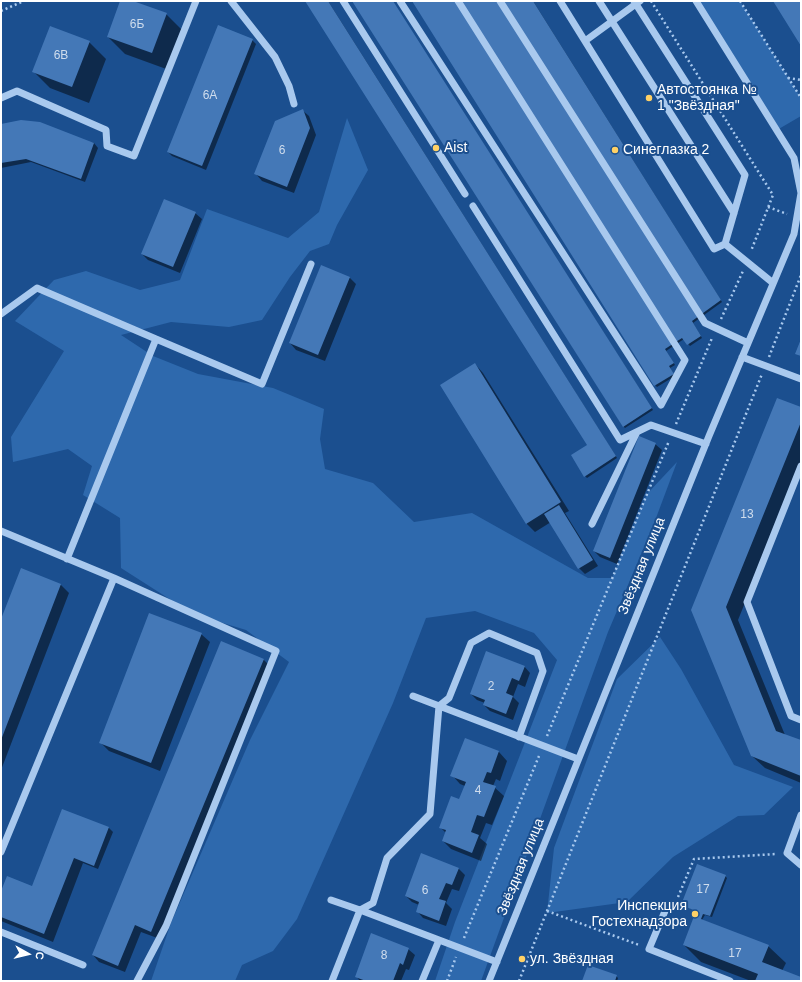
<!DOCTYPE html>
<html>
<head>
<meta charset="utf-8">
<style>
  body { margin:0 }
  #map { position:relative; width:802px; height:982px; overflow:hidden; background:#1b4f8f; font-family:Helvetica,sans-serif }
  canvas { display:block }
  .frame { position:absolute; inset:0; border:2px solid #fff; pointer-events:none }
  .north { position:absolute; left:8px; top:934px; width:40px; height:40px; -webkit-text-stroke:3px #1b4f8f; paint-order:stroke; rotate:98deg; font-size:11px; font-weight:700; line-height:16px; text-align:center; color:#fff }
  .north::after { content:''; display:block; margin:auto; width:14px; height:18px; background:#fff; clip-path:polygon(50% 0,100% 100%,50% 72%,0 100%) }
</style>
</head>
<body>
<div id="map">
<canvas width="802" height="982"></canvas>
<div class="frame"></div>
<div class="north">С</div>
</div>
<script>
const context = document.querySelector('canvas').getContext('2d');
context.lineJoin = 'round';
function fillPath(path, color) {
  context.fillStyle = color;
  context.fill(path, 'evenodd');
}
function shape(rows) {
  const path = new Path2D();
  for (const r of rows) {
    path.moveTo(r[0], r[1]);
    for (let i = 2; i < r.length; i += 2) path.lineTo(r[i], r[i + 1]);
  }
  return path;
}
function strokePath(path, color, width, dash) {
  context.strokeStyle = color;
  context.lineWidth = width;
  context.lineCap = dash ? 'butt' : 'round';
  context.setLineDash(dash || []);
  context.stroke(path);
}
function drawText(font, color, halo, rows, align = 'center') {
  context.font = font + ' Helvetica,sans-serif';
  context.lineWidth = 4;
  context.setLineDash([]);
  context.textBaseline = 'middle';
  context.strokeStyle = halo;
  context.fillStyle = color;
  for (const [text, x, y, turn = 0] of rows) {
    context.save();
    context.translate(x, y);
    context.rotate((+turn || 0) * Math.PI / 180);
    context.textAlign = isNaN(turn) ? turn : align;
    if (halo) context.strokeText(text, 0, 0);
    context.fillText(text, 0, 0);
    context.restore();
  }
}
fillPath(shape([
  [696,1,740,1,801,98,801,116,777,130],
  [347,118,368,170,337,225,329,244,310,251,290,277,262,320,229,327,171,322,121,335,153,356,198,374,273,388,324,409,320,439,325,469,373,483,414,522,472,513,588,578,612,578,647,494,677,462,653,526,608,632,481,981,435,981,455,922,557,660,534,633,475,611,426,618,393,703,297,919,273,951,242,965,235,981,151,981,171,923,250,740,289,662,246,630,193,614,121,568,120,518,83,495,92,466,68,449,13,462,11,437,64,351,15,321,54,280,86,271,140,290,180,280,207,209,288,238,319,212],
  [660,637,681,669,734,765,793,787,764,815,738,816,673,857,627,902,547,913,554,848,617,679]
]), '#2e69ad');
fillPath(shape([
  [121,1,130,1,166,14,183,31,169,70,125,54,108,37],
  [307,1,328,1,617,458,587,478,585,476,588,445],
  [353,1,392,1,653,410,625,428,623,426],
  [413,1,533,1,722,302,693,323,702,338,690,346,684,339,666,351,675,365,670,368,675,376,657,387,655,385],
  [252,40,256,44,206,170,172,156,168,152],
  [89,42,106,59,89,103,50,88,33,71],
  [302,110,309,116,316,135,294,193,262,181,256,174],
  [1,125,94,143,98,148,85,182,31,162,1,168],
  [195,213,202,219,180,273,148,260,142,254],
  [321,266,350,278,356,284,325,361,296,350,290,343],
  [475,364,483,373,569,511,565,513,598,566,585,574,579,568,551,522,535,532,526,523],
  [801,409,801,464,738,620,785,735,801,742,801,783,765,768,752,756,692,610],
  [655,444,662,450,617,564,600,557,594,551],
  [21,570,61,585,69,593,1,770,1,622],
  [201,634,210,642,160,771,109,751,100,742],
  [263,659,272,668,160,939,141,932,125,972,99,962,93,955],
  [524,666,530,673,525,687,518,684,513,697,519,703,513,720,490,711,484,705,485,703,477,700,471,694],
  [465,740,499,752,507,761,500,781,496,779,493,786,504,796,492,825,486,823,480,838,487,844,481,861,451,849,443,841,446,833,440,827,460,801,465,786,460,784,452,775],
  [90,821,109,828,113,832,98,869,83,863,53,942,1,921,1,894,32,888],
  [458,868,465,875,459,891,452,889,446,903,452,909,446,926,423,918,417,911,419,905,412,902,406,896],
  [725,876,727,878,712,917,705,915,702,920,768,946,786,963,782,971,801,978,801,981,751,981,701,962,684,945,697,911,682,905],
  [408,949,415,955,409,970,406,969,401,981,360,981,356,976],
  [616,976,618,978,617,981,583,981]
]), '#0007');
fillPath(shape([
  [120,1,133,1,167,13,152,53,107,37],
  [305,1,328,1,616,456,584,477,571,455,587,445],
  [352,1,393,1,652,408,623,427],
  [412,1,533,1,721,300,692,321,701,336,687,345,682,338,665,349,674,363,669,366,674,374,654,386],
  [773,1,801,1,801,46],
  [218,25,253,39,202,166,167,152],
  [50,26,90,41,72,87,32,72],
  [303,109,310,128,287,187,254,174,275,121],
  [21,120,40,122,94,143,81,179,26,159,1,163,1,124],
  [164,199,196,212,173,267,141,254],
  [321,265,350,277,318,355,289,343],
  [801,339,801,356,795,354],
  [475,363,561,502,526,524,440,385],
  [777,398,801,407,801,422,726,607,776,731,801,740,801,776,751,756,691,610],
  [639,436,656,443,610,558,593,551],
  [559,505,593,560,578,569,544,514],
  [21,568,61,584,1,740,1,619],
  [149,613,202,633,151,763,99,743],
  [221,641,264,659,151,932,135,925,118,966,92,955],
  [486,651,525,666,519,681,512,678,506,693,513,696,506,714,483,705,485,700,470,694],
  [465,738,499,751,491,773,487,772,483,782,496,786,484,817,477,815,471,832,479,835,472,853,442,841,446,830,439,828,451,796,459,799,466,782,450,776],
  [62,809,109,827,94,866,74,858,44,934,1,917,1,891,7,876,32,886],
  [421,853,459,868,452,885,446,883,439,899,446,901,439,921,416,912,419,902,405,896],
  [697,864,726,875,710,916,703,914,701,919,769,945,762,962,801,977,801,981,755,981,758,974,683,945,696,911,681,905],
  [371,933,409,948,403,965,400,963,393,981,366,981,355,977],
  [588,965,617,975,615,981,582,981]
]), '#4478b7');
strokePath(shape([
  [651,1,773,195,751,251],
  [740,1,801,98],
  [1,11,24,1],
  [788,78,801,80],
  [768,207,787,214],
  [721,319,743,271],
  [769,357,801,275],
  [676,424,712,338],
  [547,736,669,441],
  [678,897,694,859,776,854],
  [547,911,639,945],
  [464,938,539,756],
  [447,981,456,957],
  [519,981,762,374]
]), '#a9c9ee', 2.5, [2, 3]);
strokePath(shape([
  [231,1,275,57,289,86,294,104],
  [343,1,465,194],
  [400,1,661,405,685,360,458,1],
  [500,1,705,323,748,343],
  [560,1,714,249,725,244,773,283],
  [599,1,734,213],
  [634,1,745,175,725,244],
  [585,41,640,1],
  [1,98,17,91,106,130,107,146,134,156,196,1],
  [473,206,620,440,651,425,706,444],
  [1,314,37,288,156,339,67,559],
  [156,339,262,384,311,264],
  [742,357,801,379],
  [801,466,747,602,791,716,801,720],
  [592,524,637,432],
  [1,531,114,578,276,651,166,926,137,981],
  [413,696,578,759],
  [801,815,787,853,801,865],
  [1,852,114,578],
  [331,900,360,910,332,981],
  [674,906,665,911,649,949,730,981],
  [1,932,83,965],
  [497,962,360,910,373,903,387,858,430,814,439,706,449,698,471,643,489,633,537,653,543,671,519,737],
  [422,981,439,940],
  [489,981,709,436,794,234,801,193,794,158,696,1]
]), '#a9c9ee', 7);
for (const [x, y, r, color] of [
  [649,98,4,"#ffd166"],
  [436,148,4,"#ffd166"],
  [615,150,4,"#ffd166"],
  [695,914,4,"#ffd166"],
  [522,959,4,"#ffd166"]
]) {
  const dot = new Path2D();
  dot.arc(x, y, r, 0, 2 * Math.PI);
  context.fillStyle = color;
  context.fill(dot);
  strokePath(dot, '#1b4f8f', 1.5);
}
drawText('12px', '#d0dded', null, [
  ["6Б",137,25],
  ["6В",61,56],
  ["6А",210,96],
  ["6",282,151],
  ["13",747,515],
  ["2",491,687],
  ["4",478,791],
  ["17",703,890],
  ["6",425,891],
  ["17",735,954],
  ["8",384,956]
]);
drawText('14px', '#fff', '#1b4f8f', [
  ["Автостоянка №",657,90],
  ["1 \"Звёздная\"",657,106],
  ["Aist",444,148],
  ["Синеглазка 2",623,150],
  ["Инспекция",687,906,"right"],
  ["Гостехнадзора",687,922,"right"],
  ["ул. Звёздная",530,959]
], 'left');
drawText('14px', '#fff', '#1b4f8f', [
  ["Звёздная улица",642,566,-68],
  ["Звёздная улица",521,867,-68]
]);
</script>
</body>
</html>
